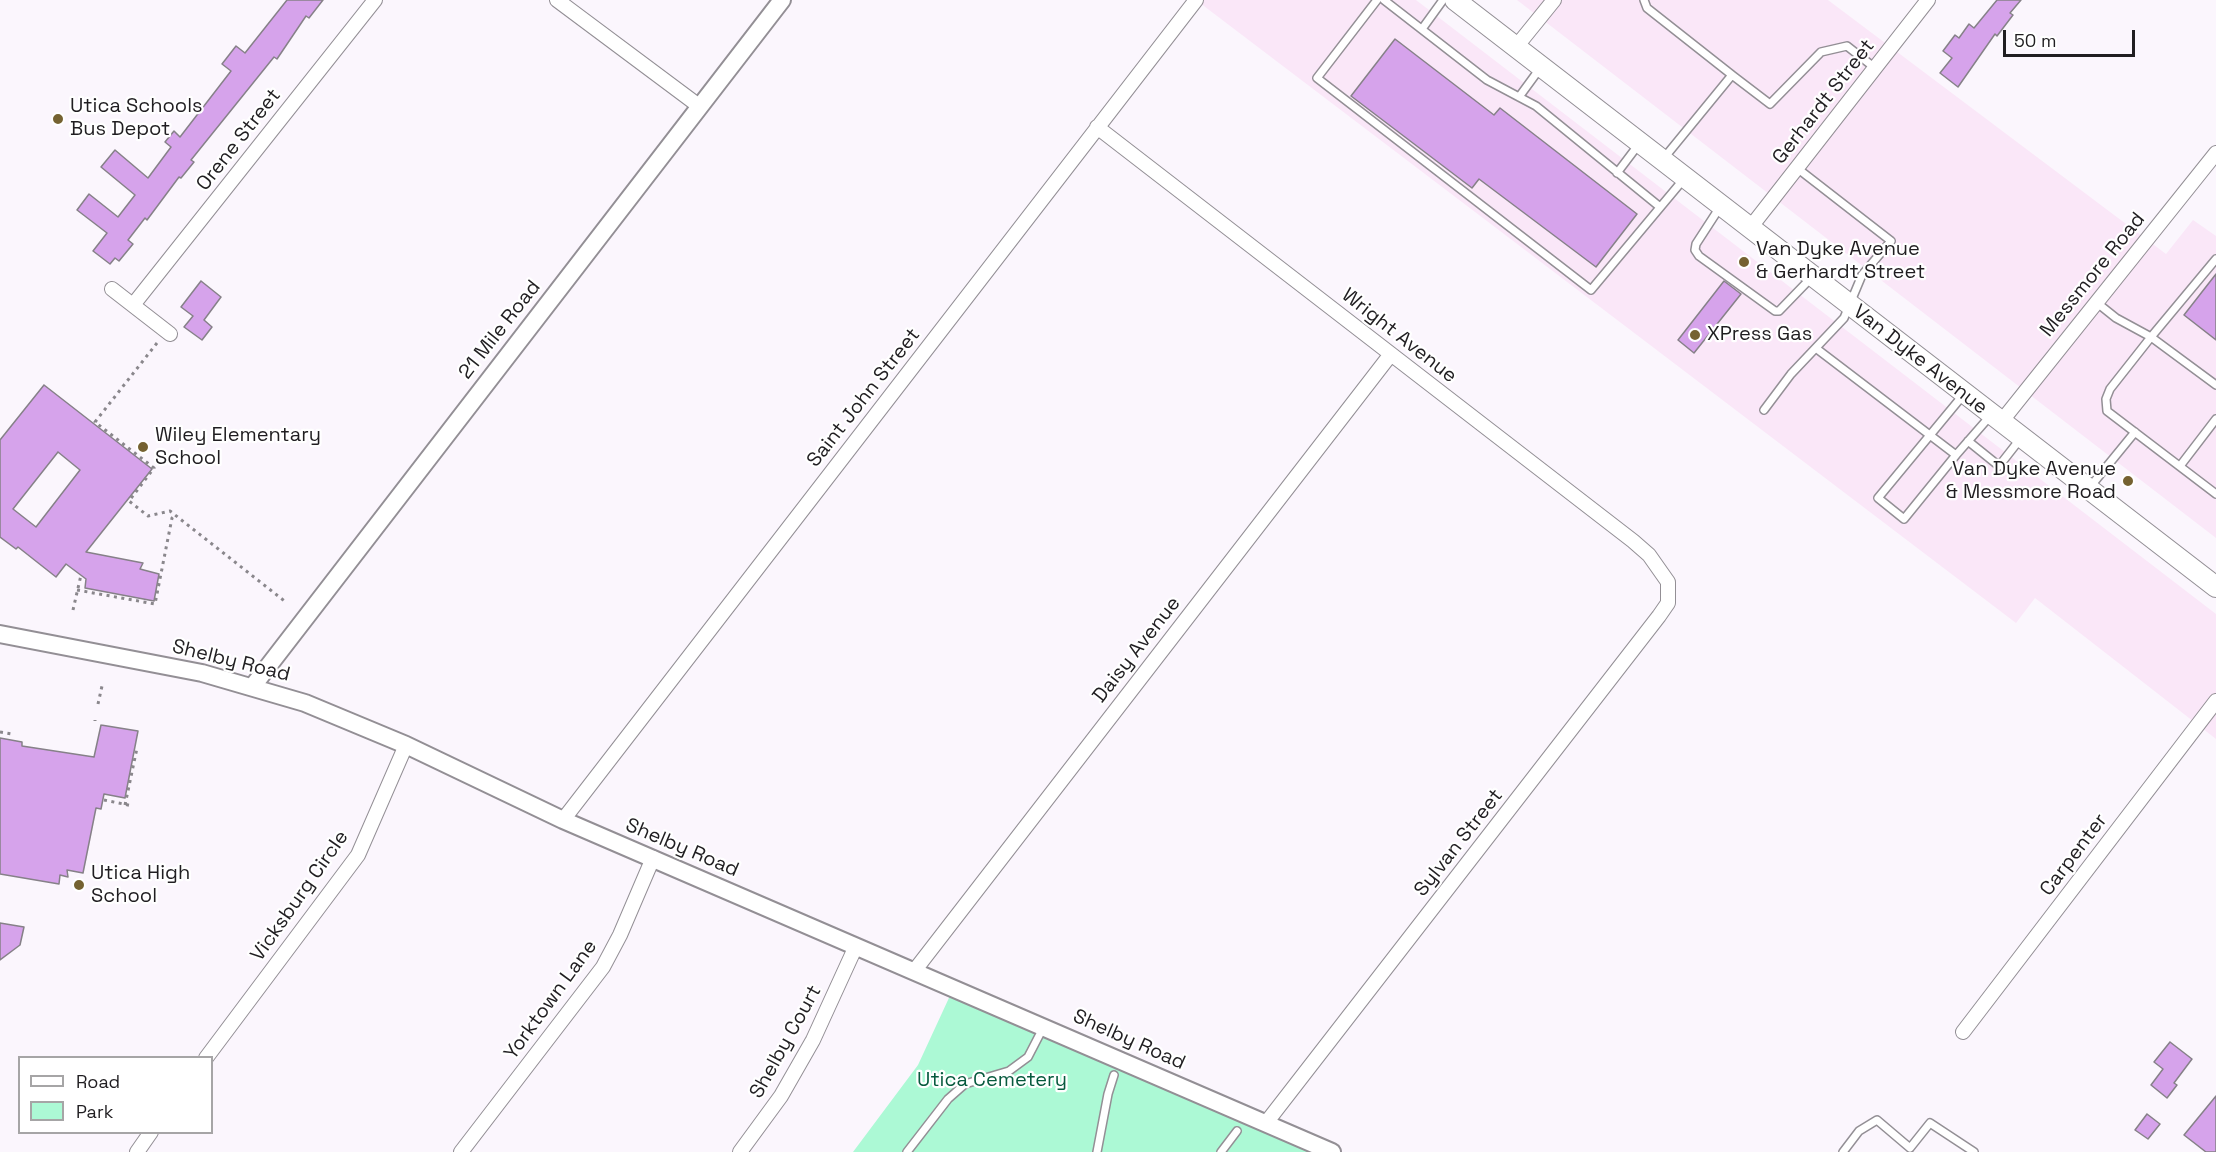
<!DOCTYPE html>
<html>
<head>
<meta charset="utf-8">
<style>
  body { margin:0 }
  #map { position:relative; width:2216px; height:1152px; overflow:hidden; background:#fbf6fd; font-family:"Space Grotesk",sans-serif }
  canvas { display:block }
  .legend { position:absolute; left:18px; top:1056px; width:195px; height:78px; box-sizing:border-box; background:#fff; border:2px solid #a6a5a6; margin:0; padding:8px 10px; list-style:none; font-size:18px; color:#201e21 }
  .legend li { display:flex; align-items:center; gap:12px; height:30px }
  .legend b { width:30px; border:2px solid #a6a5a6 }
  .scale { position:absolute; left:2003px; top:30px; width:132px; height:27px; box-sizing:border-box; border:3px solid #201e21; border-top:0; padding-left:8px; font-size:18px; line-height:21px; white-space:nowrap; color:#201e21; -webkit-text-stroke:4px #fff; paint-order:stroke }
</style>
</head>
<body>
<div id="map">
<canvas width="2216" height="1152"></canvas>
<ul class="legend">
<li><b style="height:8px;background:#fff"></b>Road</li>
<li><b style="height:16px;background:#acf9d5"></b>Park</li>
</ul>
<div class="scale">50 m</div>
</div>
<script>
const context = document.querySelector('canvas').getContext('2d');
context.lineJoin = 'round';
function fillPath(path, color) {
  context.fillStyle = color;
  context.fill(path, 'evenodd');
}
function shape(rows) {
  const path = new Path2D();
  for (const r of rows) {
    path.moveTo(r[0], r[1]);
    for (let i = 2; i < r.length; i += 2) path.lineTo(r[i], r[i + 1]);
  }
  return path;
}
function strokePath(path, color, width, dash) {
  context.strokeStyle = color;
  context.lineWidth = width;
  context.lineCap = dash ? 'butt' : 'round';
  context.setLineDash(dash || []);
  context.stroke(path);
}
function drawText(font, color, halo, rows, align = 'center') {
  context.font = font + ' "Space Grotesk",sans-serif';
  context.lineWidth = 4.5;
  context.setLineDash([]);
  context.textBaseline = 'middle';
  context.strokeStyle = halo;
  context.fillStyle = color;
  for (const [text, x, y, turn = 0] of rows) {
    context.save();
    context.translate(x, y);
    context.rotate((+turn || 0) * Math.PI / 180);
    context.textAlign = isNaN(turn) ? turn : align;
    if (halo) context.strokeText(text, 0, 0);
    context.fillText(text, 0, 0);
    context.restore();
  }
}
fillPath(shape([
  [1196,0,1416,0,2216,614,2216,739,2035,598,2016,623],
  [1517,0,1828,0,2166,254,2193,220,2216,236,2216,538]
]), '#fae7f8');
fillPath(shape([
  [954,987,1332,1152,853,1152,918,1065]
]), '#acf9d5');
const building = shape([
  [287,0,323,0,309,18,306,16,277,59,274,57,191,160,194,162,181,178,179,177,147,220,145,218,128,240,133,244,119,261,115,258,110,264,93,251,107,233,77,210,89,194,118,217,135,195,101,167,115,150,148,178,171,147,165,142,174,131,180,137,231,71,222,64,236,46,245,53,287,0],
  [1997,0,2021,0,2010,13,2013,15,1997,36,1995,34,1958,87,1940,73,1952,58,1943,51,1955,35,1959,38,1969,24,1974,28,1997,0],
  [1395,39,1494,115,1500,108,1637,214,1596,267,1479,179,1472,188,1351,96,1395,39],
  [2216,274,2216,340,2184,315,2216,274],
  [201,281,221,297,204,320,212,327,202,340,184,327,193,316,181,307,201,281],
  [1724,281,1741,294,1694,353,1678,340,1724,281],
  [44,385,152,469,86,552,143,563,140,569,159,574,154,601,85,588,86,579,66,564,56,577,18,547,16,549,0,537,0,440,44,385],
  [58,452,80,470,36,527,13,509,58,452],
  [101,725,138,731,125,798,104,794,101,809,96,808,83,873,67,870,68,877,60,875,59,884,0,874,0,738,22,742,22,746,94,757,101,725],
  [0,923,24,927,20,945,0,960,0,923],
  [2170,1042,2192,1059,2174,1083,2177,1085,2167,1098,2151,1085,2163,1069,2154,1062,2170,1042],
  [2216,1096,2216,1152,2206,1152,2184,1135,2216,1096],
  [2147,1114,2160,1124,2148,1139,2135,1130,2147,1114]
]);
fillPath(building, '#d6a3eb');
strokePath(building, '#868188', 1.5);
const service = shape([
  [1377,0,1317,78,1591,290,1683,180],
  [1384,0,1487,80,1536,106,1660,207],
  [1644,0,1647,8,1732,75,1664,158],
  [1422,29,1443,0],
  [1732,75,1770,104,1821,52,1847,46,1875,68],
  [1519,97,1541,67],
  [1617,173,1639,144],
  [1720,207,1696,244,1695,250,1699,256,1775,311,1779,311,1811,278],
  [2096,302,2116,318,2151,337,2216,259],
  [1817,349,1956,455,1991,415],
  [2216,385,2151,337,2110,389,2106,399,2107,411,2216,494],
  [1764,410,1791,374,1844,318,1862,275,1891,241,1797,168],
  [1968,441,1999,466,2021,438],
  [1956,455,1904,519,1878,498,1964,394],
  [2180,466,2216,419],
  [2090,487,2135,432],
  [907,1152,948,1099,965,1084,1009,1071,1028,1057,1043,1028],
  [1097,1152,1108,1094,1114,1075],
  [1221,1152,1237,1131],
  [1843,1152,1859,1131,1877,1120,1910,1148,1930,1123,1974,1152]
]);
const minor = shape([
  [557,0,699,106],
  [1516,47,1554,0],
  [1097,127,1633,541,1649,555,1668,582,1668,603,1659,616,1266,1123],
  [1750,228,1928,0],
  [112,289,170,334],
  [133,305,375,0],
  [2001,422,2216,153],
  [563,820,1196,0],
  [915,970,1391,354],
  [1963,1032,2216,701],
  [206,1058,358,855,406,745],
  [137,1152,151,1132],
  [461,1152,603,967,620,935,653,858],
  [740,1152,781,1096,813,1040,856,946]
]);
const tertiary = shape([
  [0,634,202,673,305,703,406,745,563,820,1332,1152],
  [253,686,782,0]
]);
const secondary = shape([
  [1455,0,2216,587]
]);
strokePath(service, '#938f95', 10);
strokePath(minor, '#938f95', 16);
strokePath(tertiary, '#938f95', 20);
strokePath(secondary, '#938f95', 22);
strokePath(shape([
  [157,343,95,422,154,468,129,501,148,516,170,511,287,603],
  [77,590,155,604,172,518,175,515],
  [73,610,81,575],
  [98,704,102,686],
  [95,721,95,720],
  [0,732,12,734],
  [104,800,133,806],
  [125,805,137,748]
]), '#8a878c', 3, [3, 4.5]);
strokePath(service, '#fff', 7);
strokePath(minor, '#fff', 14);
strokePath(tertiary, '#fff', 16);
strokePath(secondary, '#fff', 20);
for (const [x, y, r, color] of [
  [58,119,6,"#756231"],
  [1744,262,6,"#756231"],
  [1695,335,6,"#756231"],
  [143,447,6,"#756231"],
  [2128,481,6,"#756231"],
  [79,885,6,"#756231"]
]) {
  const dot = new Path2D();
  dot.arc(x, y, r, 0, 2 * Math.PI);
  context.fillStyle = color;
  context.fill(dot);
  strokePath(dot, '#fff', 2);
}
drawText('20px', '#201e21', '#fff', [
  ["Gerhardt Street",1824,102,-52],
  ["Orene Street",239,140,-52],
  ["Messmore Road",2093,275,-51],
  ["21 Mile Road",500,330,-52],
  ["Wright Avenue",1399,336,38],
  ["Van Dyke Avenue",1920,360,38],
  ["Saint John Street",864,398,-52],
  ["Daisy Avenue",1137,650,-52],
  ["Shelby Road",231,661,14],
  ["Sylvan Street",1459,843,-52],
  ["Shelby Road",682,848,23],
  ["Carpenter",2074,855,-53],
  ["Vicksburg Circle",300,896,-55],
  ["Yorktown Lane",551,1000,-54],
  ["Shelby Road",1129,1040,24],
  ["Shelby Court",786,1042,-61]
]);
drawText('20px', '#201e21', '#fff', [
  ["Utica Schools",70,107],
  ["Bus Depot",70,130],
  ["Van Dyke Avenue",1756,250],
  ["& Gerhardt Street",1756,273],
  ["XPress Gas",1707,335],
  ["Wiley Elementary",155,436],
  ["School",155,459],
  ["Van Dyke Avenue",2116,470,"right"],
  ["& Messmore Road",2116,493,"right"],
  ["Utica High",91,874],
  ["School",91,897]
], 'left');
drawText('20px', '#075a3e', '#fff', [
  ["Utica Cemetery",992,1081]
]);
</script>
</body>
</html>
